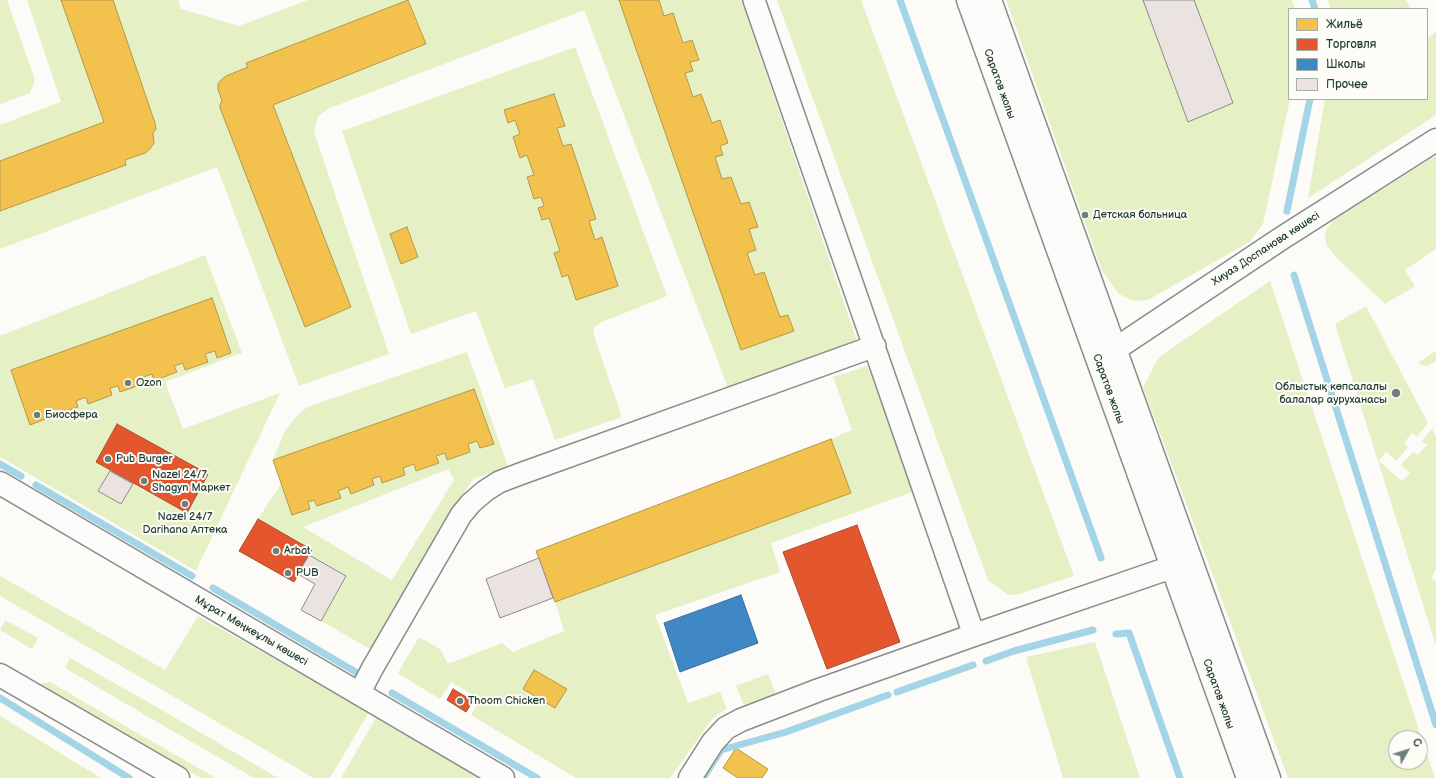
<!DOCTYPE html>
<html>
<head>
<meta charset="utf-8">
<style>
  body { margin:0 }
  #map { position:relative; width:1436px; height:778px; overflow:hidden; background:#fcfbf8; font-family:"Balsamiq Sans",sans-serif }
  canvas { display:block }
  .legend { position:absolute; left:1288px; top:8px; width:140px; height:92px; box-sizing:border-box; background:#fdfcf7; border:1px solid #a4b0a9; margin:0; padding:5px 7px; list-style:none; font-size:12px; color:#1f3d34 }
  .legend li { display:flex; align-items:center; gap:8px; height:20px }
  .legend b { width:20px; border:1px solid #a4b0a9 }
  .north { position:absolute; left:1388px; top:730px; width:40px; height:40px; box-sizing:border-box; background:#fdfcf7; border:1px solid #a4b0a9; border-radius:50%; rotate:51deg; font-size:11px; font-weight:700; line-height:16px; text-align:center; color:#1f3d34 }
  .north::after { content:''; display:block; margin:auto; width:14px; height:18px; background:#6c8079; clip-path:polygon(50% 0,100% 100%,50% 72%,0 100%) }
</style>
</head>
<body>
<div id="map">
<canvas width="1436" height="778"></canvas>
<ul class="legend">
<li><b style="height:11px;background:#f2c14e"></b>Жильё</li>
<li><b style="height:11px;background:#e4572e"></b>Торговля</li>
<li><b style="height:11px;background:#3f88c5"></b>Школы</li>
<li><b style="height:11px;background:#ebe3e0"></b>Прочее</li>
</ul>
<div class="north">С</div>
</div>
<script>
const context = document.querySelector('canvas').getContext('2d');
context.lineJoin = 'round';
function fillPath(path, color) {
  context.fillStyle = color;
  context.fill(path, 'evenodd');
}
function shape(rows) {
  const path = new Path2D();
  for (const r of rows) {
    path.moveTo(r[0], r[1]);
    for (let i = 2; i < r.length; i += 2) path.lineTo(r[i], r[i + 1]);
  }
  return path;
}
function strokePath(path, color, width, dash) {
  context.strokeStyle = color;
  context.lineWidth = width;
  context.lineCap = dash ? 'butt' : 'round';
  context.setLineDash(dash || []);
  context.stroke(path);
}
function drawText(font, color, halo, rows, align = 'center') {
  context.font = font + ' "Balsamiq Sans",sans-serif';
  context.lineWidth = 4;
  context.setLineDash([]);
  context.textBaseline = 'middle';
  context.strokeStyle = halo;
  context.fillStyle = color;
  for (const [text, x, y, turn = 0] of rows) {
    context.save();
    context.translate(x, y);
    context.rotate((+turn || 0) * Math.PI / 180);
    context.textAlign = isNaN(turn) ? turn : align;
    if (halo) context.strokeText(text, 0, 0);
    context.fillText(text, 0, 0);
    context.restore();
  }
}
fillPath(shape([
  [0,0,7,0,35,80,30,93,0,104],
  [27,0,61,0,104,122,0,161,0,125,61,102],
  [113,0,178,0,181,9,239,26,308,0,408,0,246,63,248,67,226,76,221,80,218,84,218,89,222,101,220,105,220,108,305,327,351,307,273,105,426,45,409,0,619,0,742,350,794,331,789,315,780,317,764,272,755,275,747,253,756,249,749,229,757,227,749,202,741,204,731,177,722,179,715,157,723,155,720,146,728,142,721,121,712,123,701,94,693,97,685,73,693,71,690,62,699,60,692,40,683,43,673,13,664,16,659,0,741,0,857,341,728,388,584,10,330,108,318,116,314,132,389,354,299,386,217,167,0,249,0,211,126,165,125,160,145,153,150,149,154,144,153,133,156,129,155,123],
  [777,0,861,0,1074,576,1016,595,1007,594,988,580],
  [1006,0,1292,0,1295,9,1289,9,1289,99,1290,99,1263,224,1251,241,1148,300,1133,301,1119,294,1102,271],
  [1328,0,1406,0,1411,9,1331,9],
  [1436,32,1436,115,1308,198,1325,99,1427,99,1427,38],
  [575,47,667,296,602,322,595,327,593,333,622,417,555,440,533,379,505,388,476,311,411,334,342,131],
  [554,94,564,126,557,128,563,146,571,144,596,218,589,221,595,240,602,238,618,286,576,300,568,275,561,277,554,254,560,251,549,218,542,220,538,209,544,206,541,197,534,199,527,178,534,175,527,155,520,157,513,137,520,134,515,120,508,122,504,110],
  [408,227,418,257,401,264,390,234],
  [1436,156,1436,249,1405,270,1415,286,1385,304,1335,256,1326,244,1325,232,1333,221,1344,213],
  [205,255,242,353,165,382,183,429,280,393,196,571,0,457,0,336],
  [212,299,231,353,217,358,215,351,205,354,208,362,185,369,183,363,174,366,177,373,154,381,152,374,141,378,143,384,120,392,118,386,110,388,111,395,88,404,86,397,76,401,78,407,55,416,52,410,46,412,48,418,30,425,11,370],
  [117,424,208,474,187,513,133,484,121,504,98,491,110,471,96,462],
  [1270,281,1435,778,1288,778,1143,387,1159,357],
  [1396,738,1420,738,1420,762,1396,762],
  [1366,306,1428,423,1417,437,1412,433,1404,443,1408,447,1396,461,1386,452,1379,461,1402,481,1410,473,1401,465,1413,452,1418,455,1427,445,1422,441,1432,429,1436,437,1436,569,1431,578,1436,581,1436,646,1335,324],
  [1436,351,1436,361,1427,366,1420,365,1419,362],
  [467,352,508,466,474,479,468,486,370,649,321,621,346,576,309,555,312,550,258,519,281,484,293,515,310,509,308,502,314,500,317,506,340,498,338,491,348,487,351,494,374,485,372,479,380,476,383,483,405,475,403,468,414,464,416,471,439,463,436,456,445,453,447,460,470,452,468,444,477,441,480,448,494,444,474,389,273,460,285,431,296,417,307,407],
  [448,469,454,480,392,580,303,527],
  [867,366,915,491,771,543,780,572,655,615,688,703,720,692,727,709,718,714,710,722,670,778,576,778,471,715,480,699,451,682,440,699,398,673,419,637,440,649,448,664,502,643,513,652,564,631,555,602,850,493,831,439,852,430,833,377],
  [0,576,165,670,198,616,369,712,330,778,314,778,0,596],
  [5,620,38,638,32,649,0,630],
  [1095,642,1140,778,1063,778,1026,657],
  [70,658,155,706,278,778,254,778,152,719,65,668],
  [768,674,776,694,744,705,736,686],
  [50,682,146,738,216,778,201,778,39,684],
  [0,716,101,778,0,778],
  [376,718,483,778,341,778]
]), '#e5f0c5');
const homes = shape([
  [61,0,113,0,155,123,156,129,153,133,154,143,150,149,145,153,125,160,126,165,0,211,0,161,104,122,61,0],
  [408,0,426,44,273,105,351,307,305,327,220,108,220,105,222,101,218,89,218,84,221,80,226,76,248,67,246,63,408,0],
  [619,0,659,0,664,16,673,13,683,43,692,40,699,60,690,62,693,71,685,73,693,97,701,94,712,123,720,120,728,143,720,146,723,155,715,157,722,179,731,177,741,204,749,202,758,227,749,229,756,250,747,253,755,275,764,272,780,317,788,315,794,331,741,350,619,0],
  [554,94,565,126,557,128,563,146,571,144,596,219,589,221,595,240,602,237,618,286,576,300,568,275,562,277,554,253,560,251,549,218,542,220,538,208,544,206,541,197,534,199,527,177,534,175,527,155,520,158,513,137,520,134,515,120,508,123,504,110,554,94],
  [407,227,418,257,401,264,390,234,407,227],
  [212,298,231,353,217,358,215,351,205,354,208,362,185,370,183,363,174,366,177,372,154,381,152,374,141,378,143,384,120,392,118,386,110,388,112,395,88,404,86,397,76,401,78,407,54,416,52,410,46,412,48,418,30,425,11,370,212,298],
  [474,389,494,444,480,448,477,441,468,444,470,452,447,460,445,453,436,456,439,463,416,471,414,464,403,468,405,475,382,483,380,476,372,479,374,485,351,494,348,487,338,491,341,498,317,506,314,500,308,502,310,509,292,515,273,460,474,389],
  [831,439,851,493,555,602,536,551,831,439],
  [534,670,567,689,555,708,523,689,534,670],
  [736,748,768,769,762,778,738,778,723,768,736,748]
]);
fillPath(homes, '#f2c14e');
strokePath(homes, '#b39946', 1);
const shops = shape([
  [117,424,208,474,187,513,96,462,117,424],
  [258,519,312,550,294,582,239,551,258,519],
  [857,525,900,642,827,669,783,552,857,525],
  [453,689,473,701,466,712,447,700,453,689]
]);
fillPath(shops, '#e4572e');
strokePath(shops, '#a94f30', 1);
const schools = shape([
  [741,595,758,643,680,672,664,623,741,595]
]);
fillPath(schools, '#3f88c5');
strokePath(schools, '#35729a', 1);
strokePath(shape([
  [900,0,1101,558],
  [1312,0,1315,9],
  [1287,211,1310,99],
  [1294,275,1436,725],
  [0,464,21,476],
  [36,485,192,576],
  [213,588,359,674],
  [1116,634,1129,633,1180,778],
  [986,661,1014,651,1093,630],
  [897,692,973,665],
  [392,693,537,778],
  [0,698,129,778],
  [703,778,721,750,786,732,888,695]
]), '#a4d5e7', 7);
const building = shape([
  [1143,0,1194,0,1233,103,1188,122,1143,0],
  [110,471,133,484,121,504,98,491,110,471],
  [309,555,346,576,321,621,301,610,315,584,298,574,309,555],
  [539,558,553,598,500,618,486,579,539,558]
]);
fillPath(building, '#ebe3e0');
strokePath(building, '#888d8a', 1);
const street = shape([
  [754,0,974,635],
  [359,694,372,669,461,515,471,503,485,491,499,482,520,474,875,346]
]);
const secondary = shape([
  [1099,360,1282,238,1436,140],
  [0,483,503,778],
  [0,675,178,778],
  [690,778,713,742,726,728,741,720,819,690,974,635,1172,567]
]);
const primary = shape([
  [968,0,1248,778],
  [990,0,1269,778]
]);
strokePath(street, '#888d8a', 24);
strokePath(secondary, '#888d8a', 25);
strokePath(primary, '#888d8a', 25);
strokePath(street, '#fbfbf9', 21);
strokePath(secondary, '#fbfbf9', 22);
strokePath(primary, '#fbfbf9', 22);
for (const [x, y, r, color] of [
  [1085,215,4,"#6c8079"],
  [128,383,4,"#6c8079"],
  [1396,393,5,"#6c8079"],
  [37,415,4,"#6c8079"],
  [108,459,4,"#6c8079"],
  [144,481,4,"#6c8079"],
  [185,504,4,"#6c8079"],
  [276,551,4,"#6c8079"],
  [288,573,4,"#6c8079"],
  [460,701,4,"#6c8079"]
]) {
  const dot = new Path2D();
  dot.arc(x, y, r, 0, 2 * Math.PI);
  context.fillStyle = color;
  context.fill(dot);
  strokePath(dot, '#fdfcf7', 1.5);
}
drawText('11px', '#1f3d34', '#fdfcf7', [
  ["Саратов жолы",999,84,70],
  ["Хиуаз Доспанова көшесі",1266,249,-33],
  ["Саратов жолы",1108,389,70],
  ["Мұрат Мөңкеұлы көшесі",251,631,30],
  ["Саратов жолы",1218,694,70]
]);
drawText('11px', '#1f3d34', '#fdfcf7', [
  ["Детская больница",1093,215],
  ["Ozon",136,383],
  ["Облыстық көпсалалы",1387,387,"right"],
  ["балалар ауруханасы",1387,400,"right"],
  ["Биосфера",45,415],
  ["Pub Burger",116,459],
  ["Nazel 24/7",152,475],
  ["Shagyn Маркет",152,488],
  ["Nazel 24/7",185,517,"center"],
  ["Darihana Аптека",185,530,"center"],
  ["Arbat",284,551],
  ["PUB",296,573],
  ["Thoom Chicken",468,701]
], 'left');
</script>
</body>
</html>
